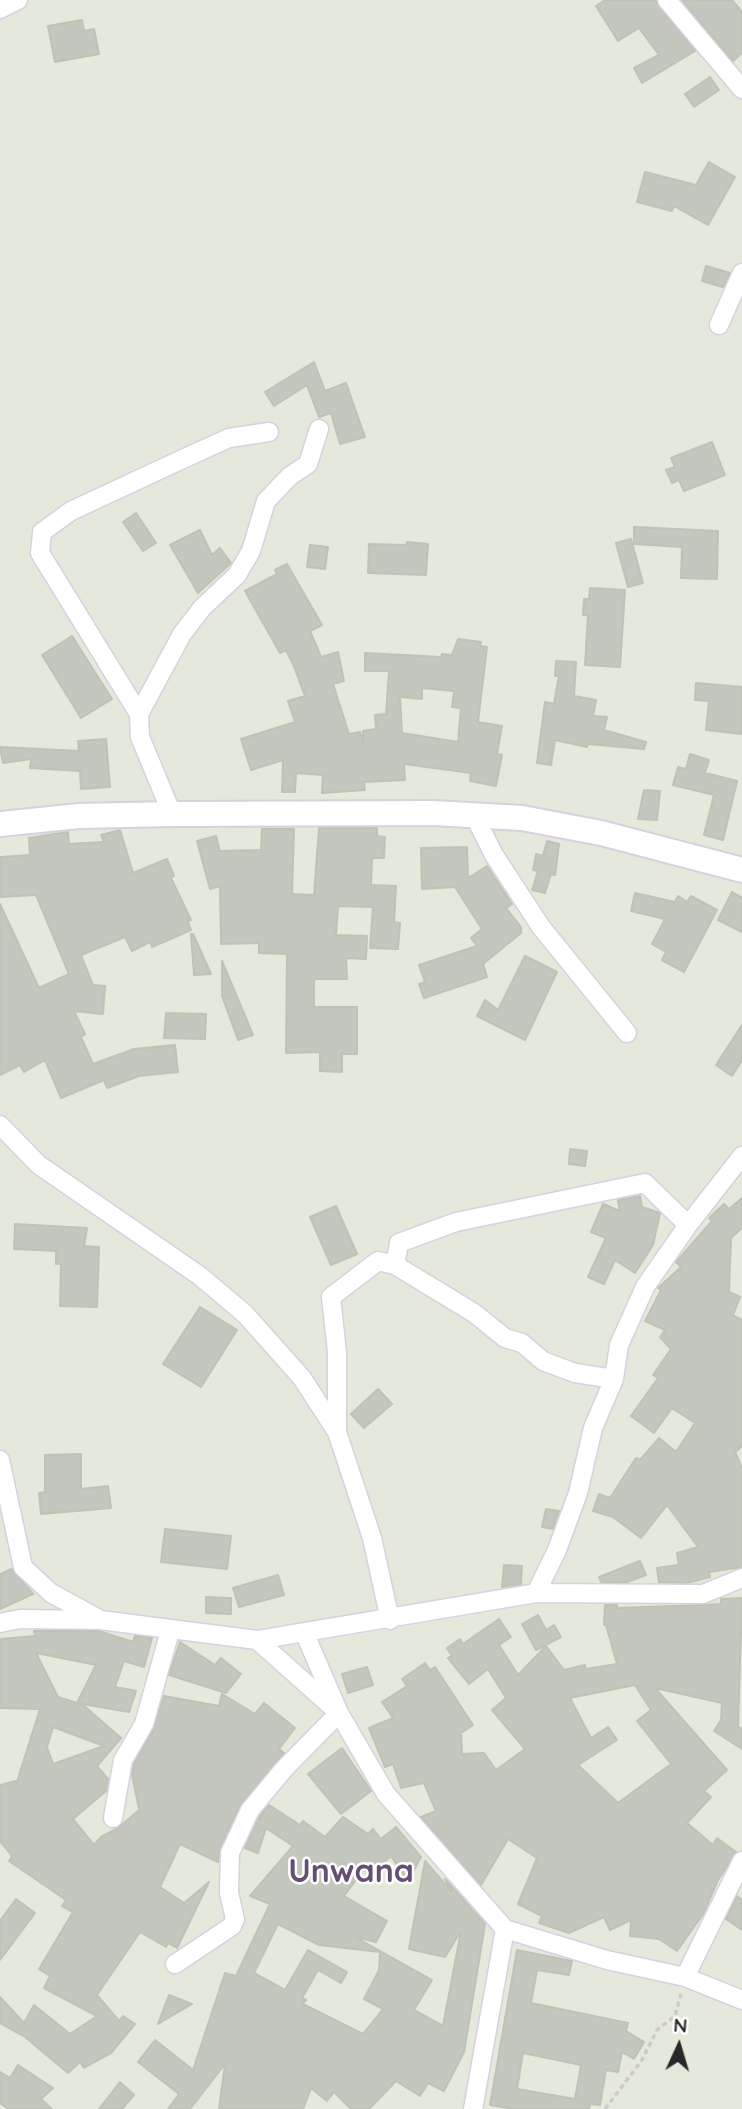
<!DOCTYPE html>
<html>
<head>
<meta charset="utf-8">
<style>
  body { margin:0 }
  #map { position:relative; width:742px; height:2109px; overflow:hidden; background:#e4e9db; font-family:Quicksand,sans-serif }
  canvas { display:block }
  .north { position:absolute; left:644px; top:2011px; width:70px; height:70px; -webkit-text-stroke:5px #fff; paint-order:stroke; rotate:4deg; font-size:19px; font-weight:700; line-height:28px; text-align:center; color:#282828 }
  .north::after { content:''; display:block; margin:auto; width:24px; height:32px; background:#282828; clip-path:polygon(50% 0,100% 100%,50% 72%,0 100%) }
</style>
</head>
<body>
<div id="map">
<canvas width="742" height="2109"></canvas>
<div class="north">N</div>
</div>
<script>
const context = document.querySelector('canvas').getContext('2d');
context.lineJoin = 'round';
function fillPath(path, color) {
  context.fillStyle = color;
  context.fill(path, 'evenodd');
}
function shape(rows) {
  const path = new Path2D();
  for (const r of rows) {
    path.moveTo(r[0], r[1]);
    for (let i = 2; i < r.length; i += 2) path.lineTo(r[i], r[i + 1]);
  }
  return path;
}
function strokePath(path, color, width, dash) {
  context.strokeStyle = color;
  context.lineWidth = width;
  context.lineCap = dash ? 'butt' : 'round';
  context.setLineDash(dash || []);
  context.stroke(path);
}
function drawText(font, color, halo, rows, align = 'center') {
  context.font = font + ' Quicksand,sans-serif';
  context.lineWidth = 5;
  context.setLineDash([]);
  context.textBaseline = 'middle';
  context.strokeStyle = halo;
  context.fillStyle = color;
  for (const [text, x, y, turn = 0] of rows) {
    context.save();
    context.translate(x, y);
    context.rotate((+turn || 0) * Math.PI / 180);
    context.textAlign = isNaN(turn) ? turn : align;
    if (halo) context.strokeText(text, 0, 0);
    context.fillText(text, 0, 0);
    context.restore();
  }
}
const building = shape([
  [605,0,655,0,695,51,642,83,634,68,659,55,639,28,618,41,596,6,605,0],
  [682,0,732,0,742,12,742,53,733,61,682,0],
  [82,20,84,31,94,29,99,54,55,62,48,26,82,20],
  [710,77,719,90,694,107,685,94,710,77],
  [709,162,735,177,708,225,674,206,672,211,637,202,645,172,696,185,709,162],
  [706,266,730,273,723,287,702,281,706,266],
  [314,362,325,391,346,383,365,437,340,444,331,413,319,417,307,385,274,406,265,392,314,362],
  [712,442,725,475,684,491,679,480,672,483,666,470,675,467,671,458,712,442],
  [136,513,156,543,143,551,123,522,136,513],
  [634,527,718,531,717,579,681,578,682,547,634,544,634,527],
  [200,530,212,555,220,548,231,563,198,593,170,545,200,530],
  [631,539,643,583,628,587,616,543,631,539],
  [407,542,428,544,426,575,368,573,369,544,406,545,407,542],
  [310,545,328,547,325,569,307,567,310,545],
  [287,564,322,625,310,631,321,657,338,652,344,681,333,684,349,734,360,732,363,743,363,731,376,729,375,715,386,714,389,671,365,671,365,653,441,657,442,654,452,655,458,639,481,642,480,646,487,647,478,722,502,726,497,754,502,755,496,786,470,781,471,773,404,764,405,780,364,782,365,790,322,793,323,775,296,773,295,792,282,792,283,760,251,770,241,739,295,722,288,701,305,696,293,664,286,650,280,653,245,591,277,574,275,570,287,564],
  [422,688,454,691,452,707,461,708,458,742,402,733,400,697,422,699,422,688],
  [590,588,625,590,620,667,585,665,588,615,583,615,584,599,589,599,590,588],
  [72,636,112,699,81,718,42,655,72,636],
  [556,661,576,662,574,696,596,700,593,716,607,717,604,730,646,742,644,749,588,744,587,747,555,740,551,765,537,763,545,702,554,704,559,676,555,676,556,661],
  [696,683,742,687,742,734,706,730,709,701,695,700,696,683],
  [106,739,110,787,81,789,80,771,30,768,31,759,3,763,0,747,79,751,78,741,106,739],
  [690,754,709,760,705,773,737,781,723,840,704,835,714,795,673,785,678,767,686,769,690,754],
  [644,790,660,791,657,820,638,819,644,790],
  [319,828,377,828,377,836,385,837,384,858,372,858,371,885,396,886,394,922,400,923,398,949,370,948,373,907,338,906,336,935,367,936,366,959,346,958,347,979,314,979,314,1007,357,1007,357,1054,342,1054,342,1072,320,1071,320,1052,286,1053,287,954,259,953,259,943,221,944,220,886,210,889,197,841,216,836,220,851,261,850,262,829,294,829,292,894,314,895,319,828],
  [120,830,133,873,167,859,174,876,171,878,191,920,188,922,191,930,152,947,150,942,132,951,125,937,81,955,93,985,105,986,103,1014,74,1011,85,1034,81,1037,93,1064,134,1049,175,1045,178,1072,139,1076,107,1088,104,1080,61,1098,45,1060,24,1072,20,1065,0,1075,0,904,39,988,69,974,36,895,0,897,0,857,30,855,29,838,68,832,69,844,104,842,101,835,120,830],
  [547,841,559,844,555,875,551,874,545,893,532,890,538,871,533,870,536,854,543,856,547,841],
  [467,847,468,878,487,866,512,904,506,908,521,927,521,933,483,964,487,977,424,998,419,984,425,982,419,965,477,946,471,938,482,929,455,887,422,889,421,848,467,847],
  [732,892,742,898,742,932,718,920,732,892],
  [635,893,675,902,678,896,687,902,691,896,717,910,684,972,662,960,666,952,652,944,665,919,631,911,635,893],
  [191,934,193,934,211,974,194,975,191,934],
  [525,956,557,972,525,1040,477,1016,485,1000,498,1010,525,956],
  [222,961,253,1035,238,1040,222,996,222,961],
  [166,1013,206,1014,205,1039,164,1038,166,1013],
  [742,1025,742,1060,732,1076,716,1065,742,1025],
  [570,1149,587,1151,585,1166,569,1164,570,1149],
  [640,1196,642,1207,660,1213,653,1245,635,1273,615,1260,604,1284,588,1277,606,1238,591,1232,603,1204,620,1211,618,1200,640,1196],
  [742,1198,742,1228,731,1238,729,1292,740,1297,733,1315,742,1320,742,1446,735,1452,742,1468,742,1567,709,1572,710,1577,687,1583,659,1582,657,1568,679,1565,677,1553,698,1547,667,1505,641,1538,613,1517,593,1511,599,1494,610,1498,636,1458,640,1460,659,1438,676,1452,695,1423,672,1408,654,1433,631,1416,658,1378,653,1375,671,1349,660,1337,665,1330,645,1321,661,1290,658,1288,681,1267,676,1262,712,1221,709,1218,724,1204,729,1209,742,1198],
  [336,1206,357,1254,331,1265,310,1217,336,1206],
  [15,1224,87,1228,84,1246,99,1247,97,1307,60,1306,61,1264,56,1264,56,1251,14,1249,15,1224],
  [200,1307,237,1330,201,1387,163,1364,200,1307],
  [378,1389,392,1404,364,1428,351,1414,378,1389],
  [81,1454,81,1489,108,1486,111,1508,41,1514,39,1493,45,1492,45,1455,81,1454],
  [546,1509,559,1511,553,1529,542,1527,546,1509],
  [165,1529,231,1536,227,1569,161,1562,165,1529],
  [640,1561,646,1575,627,1582,601,1582,599,1577,640,1561],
  [504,1565,522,1566,521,1584,502,1587,504,1565],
  [12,1569,33,1594,0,1609,0,1574,12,1569],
  [278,1575,284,1595,239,1607,233,1588,278,1575],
  [206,1597,231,1598,231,1614,206,1613,206,1597],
  [742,1598,738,1727,742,1729,742,1749,714,1731,721,1720,722,1703,655,1688,727,1770,704,1791,711,1797,687,1823,713,1845,717,1838,736,1852,718,1880,703,1914,677,1951,659,1939,630,1936,631,1920,610,1930,604,1917,569,1933,539,1923,542,1916,518,1904,537,1858,508,1839,481,1885,421,1817,436,1811,424,1783,401,1788,393,1764,385,1767,369,1728,393,1718,382,1702,407,1686,402,1679,425,1663,430,1670,435,1667,473,1725,461,1733,462,1754,484,1753,496,1770,525,1749,492,1710,506,1698,488,1669,469,1684,448,1658,452,1656,447,1648,460,1639,463,1644,499,1619,511,1637,499,1645,518,1675,546,1646,564,1670,585,1665,586,1669,617,1664,606,1625,604,1625,605,1605,617,1605,617,1608,703,1605,721,1604,721,1599,742,1598],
  [635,1685,651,1710,637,1721,671,1764,618,1803,578,1765,617,1740,608,1727,591,1738,570,1698,635,1685],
  [538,1615,546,1630,554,1625,561,1637,536,1650,522,1624,538,1615],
  [34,1631,99,1631,133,1642,135,1636,152,1638,144,1667,124,1661,115,1687,136,1691,129,1712,77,1703,96,1665,36,1653,58,1697,83,1705,121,1738,97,1766,108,1779,106,1791,73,1819,94,1845,101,1837,118,1828,138,1811,140,1814,132,1775,134,1764,154,1729,164,1696,219,1706,222,1694,255,1714,264,1703,295,1728,279,1749,284,1753,240,1805,220,1848,218,1862,180,1844,160,1887,184,1903,209,1882,177,1948,168,1943,166,1947,140,1932,97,1995,119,2021,123,2016,135,2024,111,2053,84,2068,80,2062,68,2073,25,2037,0,2023,0,1997,24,2023,34,2005,70,2034,97,2016,44,1988,50,1976,39,1969,73,1912,62,1906,66,1900,9,1861,12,1856,0,1841,0,1785,16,1781,16,1785,40,1709,0,1708,0,1639,35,1636,34,1631],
  [53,1727,104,1746,53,1764,47,1747,53,1727],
  [180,1642,215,1665,221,1658,241,1674,226,1693,169,1675,180,1642],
  [367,1667,373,1685,348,1693,342,1674,367,1667],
  [342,1748,371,1791,341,1814,308,1774,342,1748],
  [269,1805,300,1825,303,1821,325,1837,343,1817,368,1834,373,1829,381,1839,396,1827,421,1857,408,1882,391,1856,369,1875,364,1869,344,1896,387,1921,376,1942,355,1937,432,1980,414,2010,443,2026,461,1931,445,1957,409,1949,425,1861,451,1891,445,1879,485,1924,464,2052,444,2091,428,2083,420,2096,396,2081,369,2109,351,2109,334,2092,327,2101,311,2088,303,2109,219,2109,225,2064,190,2109,168,2109,179,2094,138,2062,155,2040,193,2070,225,1973,236,1976,270,1904,250,1896,293,1846,266,1828,258,1853,245,1848,260,1816,269,1805],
  [278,1924,319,1945,380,1952,379,1970,364,1999,383,2009,363,2034,303,2004,306,2000,302,1998,318,1970,341,1983,347,1972,308,1950,285,1990,254,1973,278,1924],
  [737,1896,742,1900,742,1930,726,1919,737,1896],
  [16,1899,35,1913,0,1960,0,1921,16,1899],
  [517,1950,572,1961,569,1975,537,1970,531,2003,628,2023,626,2031,644,2042,634,2059,622,2052,618,2072,606,2070,600,2105,590,2104,589,2109,514,2109,490,2105,517,1950],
  [523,2053,581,2065,575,2099,517,2089,523,2053],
  [169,1995,192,2004,158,2024,169,1995],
  [18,2065,53,2088,41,2099,52,2109,9,2109,0,2103,0,2072,10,2078,18,2065],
  [120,2082,134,2095,122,2109,99,2109,120,2082]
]);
fillPath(building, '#c3c7bd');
strokePath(building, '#bdc3b5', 2);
const street = shape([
  [667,0,742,89],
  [0,9,18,0],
  [719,325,742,273],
  [139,714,40,553,42,532,71,511,187,457,229,438,269,432],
  [172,814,140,737,139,714,182,634,202,608,237,575,251,551,266,501,290,476,308,464,319,429],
  [474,815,494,855,541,927,627,1033],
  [0,1125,39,1165,200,1276,245,1314,302,1378,337,1432,372,1538,390,1620],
  [614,1379,575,1373,543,1361,522,1343,505,1338,474,1313,395,1265,399,1243,456,1222,645,1183,688,1225],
  [337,1432,337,1352,331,1297,378,1261,395,1265],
  [0,1460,23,1567,51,1593,97,1618],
  [536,1593,557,1550,578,1493,593,1428,614,1379,619,1345,645,1287,688,1225,742,1156],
  [0,1623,20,1619,100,1620,257,1640,536,1593,703,1594,742,1578],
  [305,1634,339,1713,386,1794,505,1929,607,1960,685,1977,742,2000],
  [113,1818,123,1760,144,1724,170,1631],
  [175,1964,232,1926,235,1919,229,1893,230,1853,250,1810,284,1769,339,1713,257,1640],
  [685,1977,742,1861],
  [473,2109,505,1929]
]);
const secondary = shape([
  [0,824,79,816,172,814,433,813,522,818,601,833,742,870]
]);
strokePath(street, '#d9d0df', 21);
strokePath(secondary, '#d9d0df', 28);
strokePath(shape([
  [605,2109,642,2060,657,2030,675,2016,681,1994]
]), '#cbcbcb', 3.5, [5, 3.5]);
strokePath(street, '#fff', 18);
strokePath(secondary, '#fff', 24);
drawText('bold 32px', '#644e73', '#fff', [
  ["Unwana",351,1872]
]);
</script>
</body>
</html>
